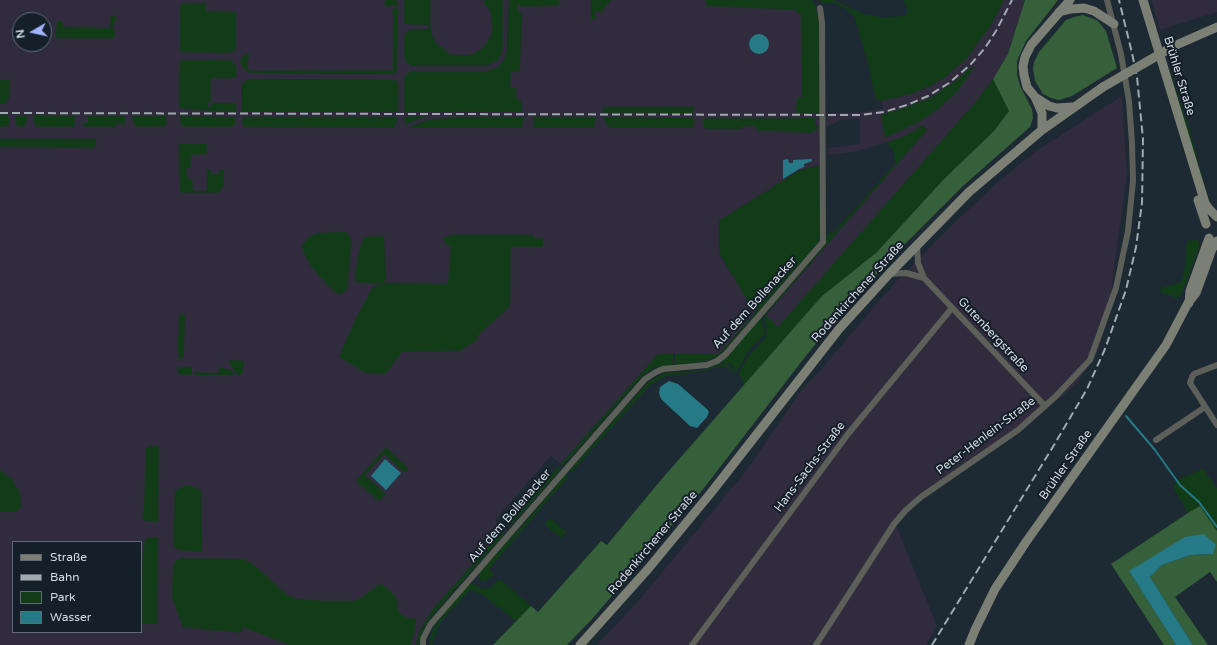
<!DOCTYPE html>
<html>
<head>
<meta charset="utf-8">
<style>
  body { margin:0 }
  #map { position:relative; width:1217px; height:645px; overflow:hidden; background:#1d2933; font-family:"Varela Round",sans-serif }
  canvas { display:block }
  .legend { position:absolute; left:12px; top:541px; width:130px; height:92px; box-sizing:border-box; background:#141f29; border:1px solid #616a73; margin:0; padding:5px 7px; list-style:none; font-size:12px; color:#d4dbe2 }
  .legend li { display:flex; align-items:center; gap:8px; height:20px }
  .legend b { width:20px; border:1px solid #616a73 }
  .north { position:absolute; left:12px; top:12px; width:40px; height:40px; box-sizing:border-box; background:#141f29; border:1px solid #616a73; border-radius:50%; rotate:261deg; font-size:11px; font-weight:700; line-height:16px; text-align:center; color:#d4dbe2 }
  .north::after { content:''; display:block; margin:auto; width:14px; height:18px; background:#a0b3fd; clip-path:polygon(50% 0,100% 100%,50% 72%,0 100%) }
</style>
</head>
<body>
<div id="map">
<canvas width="1217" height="645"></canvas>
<ul class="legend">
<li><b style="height:5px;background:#7b7f74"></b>Straße</li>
<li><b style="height:5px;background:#a0a8b0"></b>Bahn</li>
<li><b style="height:11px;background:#123c18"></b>Park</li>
<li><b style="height:11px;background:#267987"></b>Wasser</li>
</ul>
<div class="north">N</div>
</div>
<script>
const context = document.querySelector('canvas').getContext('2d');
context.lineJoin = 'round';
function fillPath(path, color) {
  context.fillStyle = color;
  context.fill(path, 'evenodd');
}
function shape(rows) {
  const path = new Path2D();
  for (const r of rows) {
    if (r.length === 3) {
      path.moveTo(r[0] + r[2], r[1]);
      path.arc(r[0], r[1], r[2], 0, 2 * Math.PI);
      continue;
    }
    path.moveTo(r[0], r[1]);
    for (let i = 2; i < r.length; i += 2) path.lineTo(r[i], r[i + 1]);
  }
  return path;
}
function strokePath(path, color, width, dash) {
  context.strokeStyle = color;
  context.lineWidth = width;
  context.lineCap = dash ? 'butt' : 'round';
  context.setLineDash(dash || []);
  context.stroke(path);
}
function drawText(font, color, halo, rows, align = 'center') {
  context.font = font + ' "Varela Round",sans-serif';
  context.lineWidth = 4;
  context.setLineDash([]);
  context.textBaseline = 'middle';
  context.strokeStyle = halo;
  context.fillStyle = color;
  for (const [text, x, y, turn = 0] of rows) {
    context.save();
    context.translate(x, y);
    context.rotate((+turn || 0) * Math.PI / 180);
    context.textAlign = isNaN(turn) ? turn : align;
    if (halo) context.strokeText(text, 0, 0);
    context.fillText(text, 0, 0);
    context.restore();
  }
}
fillPath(shape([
  [0,0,404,0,404,24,428,25,429,29,409,30,406,62,412,66,487,66,503,46,503,0,801,0,818,17,818,118,820,118,819,166,800,170,719,221,720,255,755,313,719,354,658,354,561,464,551,456,495,520,501,525,490,538,493,541,433,609,419,631,416,645,0,645,0,147,95,148,96,139,0,139,0,127,9,126,7,116,0,115,0,104,4,104,8,101,9,97,10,80,0,80],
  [508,4,520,71,511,72,510,87,517,99,411,71,487,71,496,68,502,63,507,53],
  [20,20,44,20,44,44,20,44],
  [248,54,249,59,247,60,248,69,251,71,393,70,393,61,393,74,252,73,241,64],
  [225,60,211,78,211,102,208,102,208,107,211,107,211,103,236,103,236,111,179,108],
  [251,79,394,80,242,112,241,88,247,80],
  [604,107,693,107,694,113,604,113],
  [242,117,397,117,397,123,394,128,245,127],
  [429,120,521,128,408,128],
  [13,542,141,542,141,632,13,632],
  [431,0,484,0,484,3,490,10,492,20,492,32,489,40,482,49,471,55,462,56,450,54,443,49,436,43,432,35,430,24],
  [1004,0,1025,0,1008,54,993,79,974,104,778,328,765,316,927,130,923,125,905,136,886,143,852,152,829,155,828,148,860,144,860,119,840,120,826,127,827,113,865,112,883,109,882,101,914,93,932,85,948,75,991,25],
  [1151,0,1217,0,1217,12,1160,30],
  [1122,96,1127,175,1106,327,1095,357,1077,383,1024,429,915,505,896,525,937,626,926,645,597,645,639,600,747,470,802,389,820,371,878,302,896,282,954,223,997,183,1036,151]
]), '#302c3d');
fillPath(shape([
  [385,0,397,0,397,6,385,6],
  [404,0,431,0,430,24,432,35,436,43,450,54,462,56,471,55,482,49,489,40,492,32,492,20,490,10,484,3,484,0,503,0,503,46,502,53,498,60,487,66,412,66,406,62,404,57,404,35,409,30,429,29,428,25,404,24],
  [509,0,559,0,559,5,522,7,518,4,518,10,522,14,520,71,511,72,510,87,516,88,517,99,521,100,522,112,404,112,404,77,411,71,487,71,496,68,502,63,507,53],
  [591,0,611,0,601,13,597,10,594,15,597,17,594,20,591,18],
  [706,0,810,0,814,2,816,8,819,24,820,113,797,113,795,107,797,106,797,98,802,97,801,15,795,10,706,6],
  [819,0,833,0,864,14,884,18,904,16,908,12,904,0,1004,0,991,25,967,58,948,75,932,85,914,93,882,101,876,99,868,64,855,18,845,8,835,3,822,3],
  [206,3,206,11,236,12,236,49,232,52,227,53,182,52,180,50,180,4],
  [398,8,397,71,393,74,252,73,245,71,241,64,240,60,243,56,249,54,249,59,247,60,248,69,251,71,393,70,393,9],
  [111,16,116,16,116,21,114,21,114,26,113,27,113,29,115,29,115,38,56,38,57,21,62,21,63,27,110,28],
  [180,60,231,60,236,66,236,78,211,78,211,102,208,102,208,107,211,107,211,103,236,103,236,112,211,111,179,108],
  [1165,60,1166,60,1191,134,1205,187,1212,207,1211,208],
  [973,66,973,69,956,93,938,109,921,121,885,138,881,115,904,108,931,98,958,79],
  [251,79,394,80,398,83,398,112,242,112,242,84,247,80],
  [993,79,1009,111,994,131,944,179,877,252,821,297,744,385,739,374,740,370,750,354,764,340,767,332,764,314,826,243,827,236,828,233,833,233,896,163,893,150,886,143,905,136,923,125,927,130,765,315,778,327,974,104],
  [0,80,10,80,9,97,8,101,4,104,0,104],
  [603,107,694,107,694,113,603,113],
  [0,115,7,115,9,118,9,126,0,127],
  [33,115,75,116,75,127,36,127,34,122],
  [16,116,27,116,27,121,24,127,19,127,16,123],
  [82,116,125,116,125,123,121,127,121,123,116,124,116,127,84,127,82,123,88,123,88,117],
  [132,116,167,116,167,124,162,127,136,127,133,122],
  [180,116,236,117,235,124,232,127,187,127,180,125],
  [428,116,415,121,405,125,404,117],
  [242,117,397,117,397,123,394,128,245,127,242,123],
  [453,117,524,117,522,128,407,128,429,120],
  [533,117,596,117,595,125,593,128,534,128],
  [603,117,694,118,694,126,692,128,610,128,606,124],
  [703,118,815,118,816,126,819,126,819,118,819,126,816,130,811,133,775,131,758,131,755,126,742,126,742,129,707,129,704,127],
  [0,139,96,139,95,148,0,147],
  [179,144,207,144,207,154,191,155,191,168,187,168,187,178,192,180,194,191,207,191,207,170,211,170,211,174,219,174,219,170,224,170,224,185,219,193,184,193,180,192],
  [819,166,820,236,817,244,722,353,715,358,706,361,675,365,675,354,719,354,755,313,720,255,719,221,800,170],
  [346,232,352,239,347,289,340,295,329,287,310,265,305,256,302,246,309,237,317,233],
  [452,235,534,235,534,238,543,238,543,247,511,247,510,304,509,307,478,335,476,341,460,351,402,352,385,374,366,373,339,357,356,318,373,287,387,283,448,284,451,247,444,242,444,237],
  [384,236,386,279,384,283,377,284,356,282,355,274,358,257,364,237],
  [1197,240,1199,242,1199,248,1180,297,1173,298,1170,295,1163,294,1160,290,1161,288,1181,282,1185,268,1187,241],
  [180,313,185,315,184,358,183,359,179,358,178,357,178,334,182,333,181,332,178,332],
  [761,317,765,332,764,335,748,352,739,368,736,371,730,363,728,364,721,362,727,357],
  [658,354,673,354,673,365,654,368,643,375,563,466,561,464],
  [231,360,244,361,243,373,241,375,238,375,230,365,229,361],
  [720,363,730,366,737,376,729,369,721,366,705,371,666,376,650,385,571,473,569,471,648,382,665,373,705,370],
  [176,367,179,367,179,369,181,369,181,367,192,367,192,375,182,375,179,374],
  [219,367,231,370,235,375,194,375,194,372,219,373],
  [148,446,159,446,158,522,145,521,142,516,144,509,146,448],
  [386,447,409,469,405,473,384,454,365,475,386,494,381,500,377,500,356,481],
  [558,467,561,469,513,523,511,524,507,521,515,512,517,513],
  [1204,469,1217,489,1217,531,1200,507,1188,513,1173,487,1179,479],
  [0,471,3,472,12,479,20,493,21,508,16,512,0,512],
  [566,474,569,476,489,569,493,573,493,575,486,581,482,581,479,578,479,573,523,525],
  [188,485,201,490,202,552,179,550,173,545,175,491,182,487],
  [549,519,552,519,566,532,561,538,546,526,546,523],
  [504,531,504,534,430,618,422,632,419,645,416,645,419,631,433,609,493,541,492,539],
  [158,537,157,624,141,624,141,573,145,541,147,538],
  [182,558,239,559,245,560,253,564,287,595,297,599,324,601,351,601,358,600,381,583,397,598,398,611,403,616,410,619,416,618,416,624,411,645,290,645,243,627,241,633,183,627,172,597,173,568,174,564,177,560],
  [498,580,501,580,531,606,516,621,484,596,471,589,443,619,437,629,432,645,430,645,430,640,434,627,442,616,468,585,474,584,480,588,485,589,492,587]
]), '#123c18');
fillPath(shape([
  [1025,0,1058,0,1026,41,1017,61,1017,74,1020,86,1032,109,1033,118,1030,127,963,186,894,255,832,324,805,357,704,488,593,618,567,645,493,645,531,606,538,612,601,541,607,545,660,481,821,297,877,252,944,179,994,131,1009,111,993,79,1008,54],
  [1083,15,1097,20,1106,31,1117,68,1072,96,1059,100,1051,98,1043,94,1035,81,1033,69,1034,62,1039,52,1066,20,1074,17],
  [1200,506,1217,531,1217,582,1210,572,1175,597,1208,645,1193,645,1150,577,1162,565,1191,555,1213,554,1216,545,1129,571,1176,645,1164,645,1111,564,1188,513]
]), '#356039');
fillPath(shape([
  [759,44,10],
  [788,159,789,163,793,163,793,160,812,159,812,161,804,164,804,167,799,169,783,179,783,160],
  [669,381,678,384,707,409,709,412,707,417,697,428,690,426,661,399,659,393,660,387],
  [385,459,401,473,386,490,371,476],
  [1204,534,1216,545,1213,554,1191,555,1162,565,1150,577,1193,645,1176,645,1129,571,1185,537]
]), '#267987');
strokePath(shape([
  [1126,416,1155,450,1180,485,1199,502,1217,527]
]), '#267987', 2);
strokePath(shape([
  [917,245,918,263,924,278,1045,406],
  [889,274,906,273,924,278],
  [1217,365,1194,374,1192,377,1190,383,1217,425],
  [1156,440,1205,407],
  [423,645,423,639,430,625,645,379,656,372,663,369,707,365,717,361,725,355,823,242,822,23,820,8],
  [692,645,848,434,952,308],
  [816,645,894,524,906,510,921,497,1018,430,1056,396,1090,360,1116,288,1128,231,1133,181,1132,143,1129,101,1121,54,1107,0]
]), '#5d6059', 6);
strokePath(shape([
  [1143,0,1205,203,1209,209,1217,217],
  [1059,12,1071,9,1084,8,1094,11,1114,24],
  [1174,46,1217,27],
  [1035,97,1049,106,1057,108,1072,107],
  [1042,130,1042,113,1035,97,1027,87,1024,75,1023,66,1025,57,1031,45,1070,0],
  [1198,200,1206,224],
  [1189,303,1190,291,1209,238],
  [580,645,648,569,710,494,839,329,889,274,969,192,1009,158,1042,130,1103,87],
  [969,645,975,630,995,589,1026,542,1166,345,1188,303,1196,293,1212,249,1217,241]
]), '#7b7f74', 9);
strokePath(shape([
  [0,113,859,115,884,112,907,105,928,96,949,83,970,65,985,48,996,31,1012,0],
  [932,645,1054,445,1087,389,1105,349,1126,290,1136,247,1142,203,1143,139,1137,77,1132,53,1119,0]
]), '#a0a8b0', 2, [8, 4]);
strokePath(shape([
  [1103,87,1174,46]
]), '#7b7f74', 9);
drawText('12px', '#d4dbe2', '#141f29', [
  ["Brühler Straße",1179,76,73],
  ["Rodenkirchener Straße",858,292,-48],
  ["Auf dem Bollenacker",755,303,-48],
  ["Gutenbergstraße",993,335,47],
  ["Peter-Henlein-Straße",986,436,-37],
  ["Brühler Straße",1066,465,-55],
  ["Hans-Sachs-Straße",810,467,-53],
  ["Auf dem Bollenacker",510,516,-49],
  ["Rodenkirchener Straße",653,543,-50]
]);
</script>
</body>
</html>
